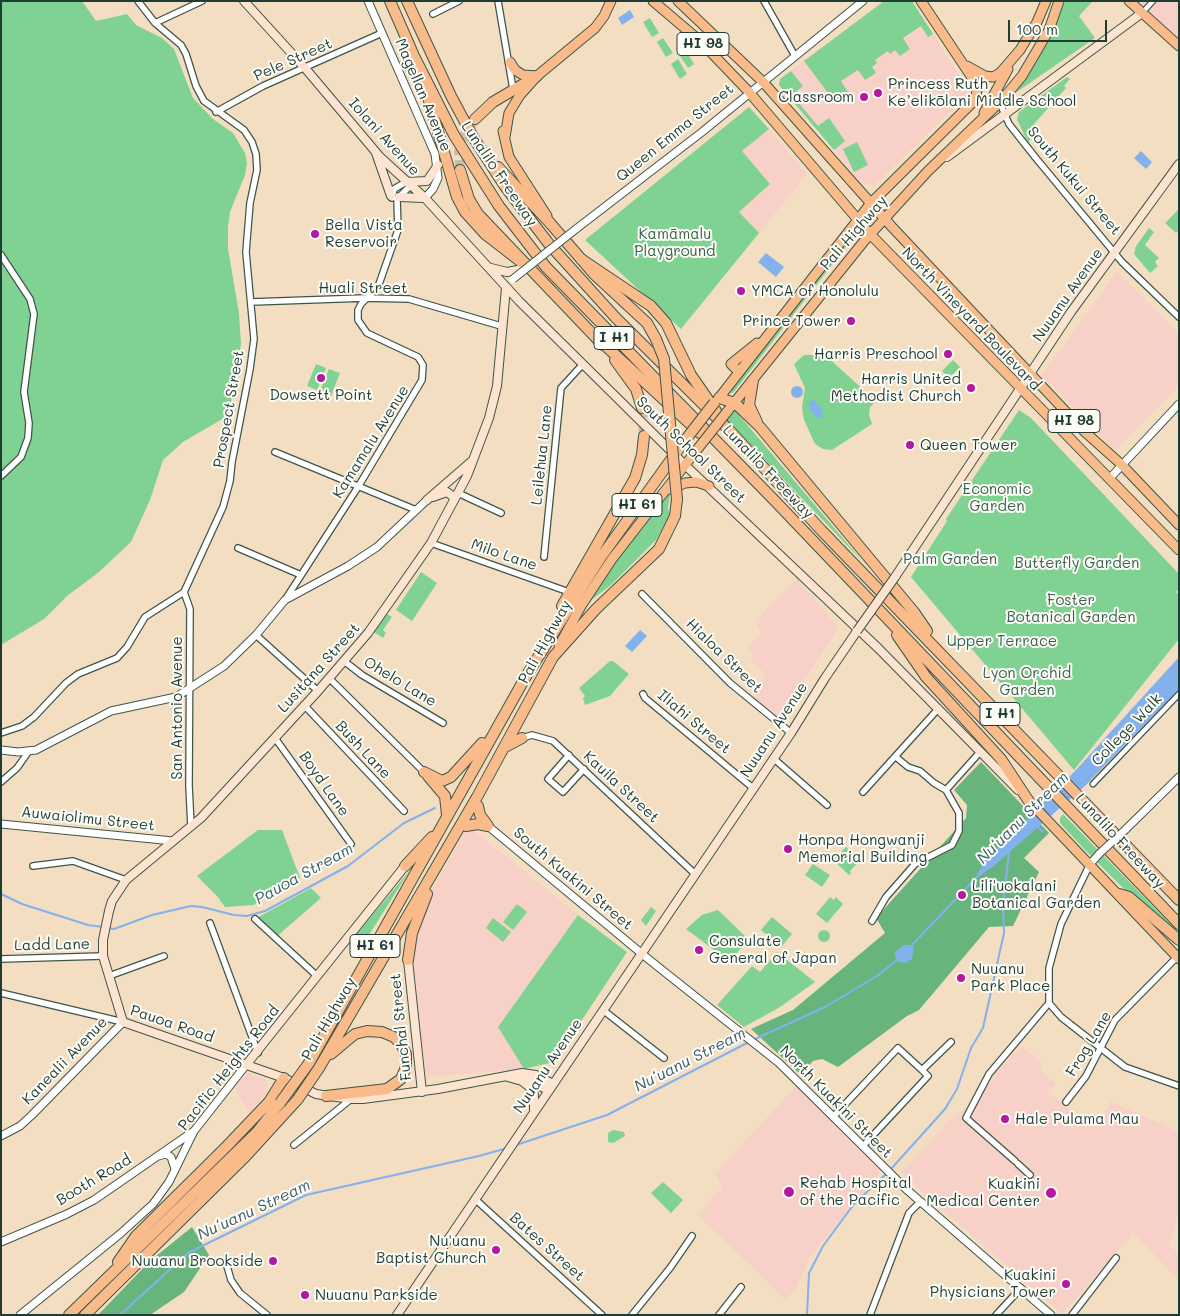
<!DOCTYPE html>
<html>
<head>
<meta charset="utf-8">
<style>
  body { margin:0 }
  #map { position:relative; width:1180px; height:1316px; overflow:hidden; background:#f3dec1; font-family:Mali,sans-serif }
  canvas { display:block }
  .frame { position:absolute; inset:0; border:2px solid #1f3d34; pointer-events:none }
  .scale { position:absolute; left:1008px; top:20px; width:99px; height:22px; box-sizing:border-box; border:2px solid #1f3d34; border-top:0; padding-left:6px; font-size:15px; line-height:18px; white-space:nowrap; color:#1f3d34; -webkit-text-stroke:4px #fdfcf7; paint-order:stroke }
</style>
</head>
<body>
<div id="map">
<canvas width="1180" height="1316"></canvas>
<div class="frame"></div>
<div class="scale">100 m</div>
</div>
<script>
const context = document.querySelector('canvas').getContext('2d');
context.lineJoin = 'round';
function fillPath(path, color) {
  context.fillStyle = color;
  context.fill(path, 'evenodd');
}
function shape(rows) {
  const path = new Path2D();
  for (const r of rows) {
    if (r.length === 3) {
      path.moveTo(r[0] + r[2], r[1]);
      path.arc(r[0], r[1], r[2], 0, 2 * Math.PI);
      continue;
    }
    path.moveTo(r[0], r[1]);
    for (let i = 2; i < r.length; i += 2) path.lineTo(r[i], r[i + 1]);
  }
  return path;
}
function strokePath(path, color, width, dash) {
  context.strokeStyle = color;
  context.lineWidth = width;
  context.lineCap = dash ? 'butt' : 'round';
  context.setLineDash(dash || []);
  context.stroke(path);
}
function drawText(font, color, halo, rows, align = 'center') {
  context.font = font + ' Mali,sans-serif';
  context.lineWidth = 4;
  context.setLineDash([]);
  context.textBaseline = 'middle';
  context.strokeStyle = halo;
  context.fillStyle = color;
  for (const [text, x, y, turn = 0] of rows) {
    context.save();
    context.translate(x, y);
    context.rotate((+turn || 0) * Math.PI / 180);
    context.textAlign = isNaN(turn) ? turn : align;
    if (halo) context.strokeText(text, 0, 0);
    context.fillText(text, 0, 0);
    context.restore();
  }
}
fillPath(shape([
  [884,1,912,1,970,92,876,184,870,186,859,180,779,83,785,75],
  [1129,1,1179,1,1179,46],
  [769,129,807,174,759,233,739,212,770,184,742,151],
  [1117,272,1179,333,1179,386,1115,451,1042,375],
  [797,579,837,626,837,630,779,719,752,699,758,692,755,689,767,675,750,660,754,655,746,649,761,632,756,627,764,612],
  [468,826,578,915,498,1027,524,1069,426,1077,412,961,415,936,427,899],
  [1022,1046,1043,1065,1039,1069,1056,1084,1048,1091,1090,1127,1106,1115,1110,1101,1179,1132,1179,1213,1169,1245,1179,1254,1179,1280,1133,1233,1062,1314,901,1173,953,1117,982,1096,996,1072],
  [247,1072,264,1079,267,1087,266,1094,249,1113,235,1088],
  [799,1083,883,1168,813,1253,794,1291,785,1299,698,1215,722,1187,715,1174]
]), '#f7d1c7');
fillPath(shape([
  [1,1,82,1,96,21,127,14,136,25,162,38,174,49,193,98,213,119,233,133,245,153,247,163,245,175,230,212,228,227,228,249,239,313,241,344,229,415,183,442,163,460,150,500,131,542,99,572,67,596,44,619,1,645],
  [884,1,912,1,933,34,928,37,921,26,903,38,910,49,900,56,895,50,890,54,888,51,882,55,875,60,877,63,872,67,876,73,865,80,858,70,841,81,848,92,834,101,804,61],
  [1063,1,1093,1,1079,16,1095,38,1008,98,1021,85,1049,41],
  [650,18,659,33,652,37,643,22],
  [663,38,673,53,666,57,657,42],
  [685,49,694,64,688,68,678,53],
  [678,59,687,74,680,79,671,64],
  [791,71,803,86,792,95,818,126,829,118,845,141,834,150,779,85,780,79],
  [1067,77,1070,79,1064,86,1066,88,1034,124,1037,127,1028,143,1017,119,1019,112],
  [749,107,769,129,742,151,770,184,739,212,759,233,681,329,585,240],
  [857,142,868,165,854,172,843,149],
  [1179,209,1179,230,1176,233,1165,223],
  [1149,228,1154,232,1145,245,1159,258,1155,262,1158,266,1150,273,1134,254,1136,246],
  [858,231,733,393,725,392,852,234],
  [804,355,825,355,876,401,870,407,869,415,872,424,832,450,823,449,815,444,804,420,802,407,805,388,794,364],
  [953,360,960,367,949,378,942,371],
  [316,364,326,368,317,390,307,386],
  [329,369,340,373,331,396,320,391],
  [734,409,863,562,725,418],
  [1019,410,1031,418,1179,574,1179,589,1176,592,1179,595,1179,639,1074,770,911,577,947,521,946,519],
  [671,490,668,508,670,515,656,540,611,585,590,601,598,585],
  [421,572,437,583,412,621,396,610],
  [387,614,392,617,383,630,386,633,383,638,374,632],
  [610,661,613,661,629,674,610,696,585,705,583,698,585,696,579,688],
  [1063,814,1179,933,1179,937,1124,889,1084,849,1060,823,1060,818],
  [258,830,282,830,300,878,254,905,225,907,217,896,197,876],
  [846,847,860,860,850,871,851,873,849,875,833,860],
  [813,864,830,875,822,887,805,875],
  [410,870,360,949,350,942],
  [311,888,321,898,275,938,255,919],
  [830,897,834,900,836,897,843,904,827,923,816,914],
  [517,904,527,912,513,930,503,922],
  [651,907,656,911,646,926,641,920],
  [718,910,748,939,730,962,686,929,702,915],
  [578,915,627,952,554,1062,524,1069,498,1027],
  [772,917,792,934,782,946,761,930],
  [493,918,511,932,503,942,486,928],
  [824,936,6],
  [777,952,815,982,780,1007,744,1027,717,1005,752,966,760,972],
  [613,1130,624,1132,625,1136,613,1143,608,1142,608,1133],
  [663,1182,683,1200,671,1213,651,1193]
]), '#80d293');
fillPath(shape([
  [981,762,1049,833,1024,858,1039,872,1013,926,989,927,919,1010,907,1016,838,1067,822,1059,813,1061,801,1074,798,1072,751,1029,793,1010,885,933,876,918,966,818,967,805,954,790],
  [192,1227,209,1255,184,1292,150,1315,98,1315,150,1261]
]), '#68b47d');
fillPath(shape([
  [630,10,634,17,622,25,618,18],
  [1141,151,1152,162,1146,169,1134,158],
  [766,253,784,267,776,277,758,262],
  [797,392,6],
  [814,400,822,409,823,418,817,418,811,411,809,402],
  [640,630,647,636,632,652,625,646],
  [1179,657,1179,689,1086,785,995,865,974,880,985,861,1075,771],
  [904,945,912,945,914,949,912,959,906,963,897,961,894,953]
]), '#82b1ed');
strokePath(shape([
  [1037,826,1043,832],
  [1,894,22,904,88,925,103,927],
  [108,928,114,929,152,915,191,906,202,907,234,915,247,916,265,911,348,866,404,823,435,808],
  [911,946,975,879],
  [753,1040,825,1007,877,976,897,960],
  [516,1145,607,1115,749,1042],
  [891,1169,945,1109,957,1089,971,1048,983,1028,1004,933,1003,907,1009,852],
  [120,1315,188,1253,306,1195,479,1156,507,1148],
  [807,1315,809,1273,823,1246,854,1204,887,1173]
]), '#82b1ed', 2);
strokePath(shape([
  [460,170,459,152,464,136,475,119],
  [642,408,644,436]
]), '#c9bea5', 10, [10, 5]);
const pedestrian = shape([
  [1142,13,1153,1],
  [1093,784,1179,694]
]);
const minor = shape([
  [498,1,513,89],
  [764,1,795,56],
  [433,14,459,1],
  [155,23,202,1],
  [1002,100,1002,108,1009,124,1035,157,1122,262,1179,317],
  [216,112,263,86,382,33],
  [392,198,394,189,406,182],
  [1,255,30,299,34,314,24,392,29,423,28,438,21,457,1,476],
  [251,302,365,298,409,299,501,326],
  [275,452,416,510],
  [458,493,501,513],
  [431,543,569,592],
  [238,548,301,575],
  [544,557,561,388,583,364],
  [184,592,190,609,189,786,191,826],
  [642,594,730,683,791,733],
  [285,600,358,487,422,380,423,365,418,357,367,333,358,320,358,310,361,304,378,287,398,230,397,199,410,186],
  [256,635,318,691],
  [344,661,362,675,443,723],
  [329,678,424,772],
  [643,694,645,698,753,788],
  [304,705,404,811],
  [1,733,22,726,34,717,66,683,78,674,117,658,127,647,145,617,184,592,223,507,230,481,232,462,250,369,254,339,246,252,250,203,257,170,256,154,252,142,244,130,204,101,196,86,186,54,181,45,155,23,138,1],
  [275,738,351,844],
  [522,738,532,735,553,741,694,873],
  [569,755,548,779,563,792,584,769],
  [896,757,908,767,920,771,934,783,946,790],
  [773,758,827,805],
  [1,782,17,768,29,751],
  [863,792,938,709],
  [33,866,73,861,126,880],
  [255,919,317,976],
  [872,921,886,897,915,864,952,845,959,831,959,813,946,790,980,752],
  [210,923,258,1053],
  [1,959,103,956],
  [109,976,164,956],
  [1,993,123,1022],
  [1049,1003,1061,1017,1125,1067,1179,1086],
  [603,1010,664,1058],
  [922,1070,951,1042],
  [1066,1102,1086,1076,1115,1020,1177,957],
  [833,1117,898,1048,922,1070,928,1076,863,1146],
  [294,1145,351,1099],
  [1015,1161,966,1118,989,1074,1049,1003,1049,968,1061,924,1090,864],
  [1018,1164,1030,1175],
  [475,1199,602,1315],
  [227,1266,231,1280,240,1293,267,1315],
  [632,1315,670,1268,692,1236],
  [719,1315,741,1287],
  [870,1315,909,1213,920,1202],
  [996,1315,1021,1288],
  [1072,1315,1116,1258]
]);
const tertiary = shape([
  [368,1,435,154,438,178,433,189,425,198],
  [576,229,702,132,863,1],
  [1110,478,1179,404],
  [1,750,18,752,36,750,111,711,176,697,224,666,256,635,285,600,348,566,377,547,427,500],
  [1,824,173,841],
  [488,826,647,958,779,1063,906,1189,1051,1315],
  [1125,830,1179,777],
  [1090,864,1100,853],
  [1,1136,20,1126,32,1115,123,1022],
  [158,1156,166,1154,171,1157,175,1169],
  [1,1242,67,1214,94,1200,194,1131],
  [20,1315,120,1234,153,1204,169,1182,194,1131,246,1065]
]);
const secondary = shape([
  [244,1,305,68,380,157,425,198,519,301,685,465,878,648,1018,790],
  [376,153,391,196],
  [947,157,1142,13],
  [406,182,427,181,438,165],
  [399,197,423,198],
  [491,268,507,272,523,269],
  [506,288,497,386,489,418,467,476,431,543,368,633,318,691,201,818,126,880,112,901,109,911,103,940,103,956,123,1022,284,1078,316,1094,351,1099,363,1099,438,1089,522,1073,536,1075,553,1084],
  [433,497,447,492,455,498],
  [427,500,472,461],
  [895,577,1071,312,1179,164],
  [408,960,422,1092],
  [246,1065,405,866],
  [508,1077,522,1081,531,1088,534,1095,534,1110],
  [523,1078,548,1090],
  [397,1315,791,733,825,678,857,631]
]);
const primary = shape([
  [653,1,700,41,749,92,871,235,1179,550],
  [678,1,763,82,892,227,1085,432,1122,465,1179,525],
  [1129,1,1179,46],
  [510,62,515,70,523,75,537,76],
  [967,66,985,76,993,77,1000,73,1020,50,1037,22,1046,1],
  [984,113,1008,69],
  [503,131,509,157,547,216],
  [505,137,509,113,520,95,537,76,595,28,604,16,611,1],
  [739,372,731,364,757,343],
  [719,398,871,203,976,99,977,89,971,76,921,1],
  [726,413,865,240,928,171,1002,100,1022,76,1049,30,1059,1],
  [670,489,685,483,696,482,709,486],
  [559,646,581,606,612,559,692,456],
  [1028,800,1179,959]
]);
const trunk = shape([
  [475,119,493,102,537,76],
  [460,170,469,199,478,214,603,345],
  [550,223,594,274,647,323,656,339],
  [615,360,636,389,642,408],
  [562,606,635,478,642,455,644,436],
  [505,747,522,738],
  [424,772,442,781,451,777,482,743],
  [428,776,445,796,447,815],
  [478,806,480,815,488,826],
  [466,826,478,824,488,826],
  [405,866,432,837],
  [408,960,412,933,427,894],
  [309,1063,525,678,601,557,683,443],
  [319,1068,477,797,553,657,596,609,659,549,675,516,677,499],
  [326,1096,387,1089,401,1079,406,1067,406,1054,401,1044,394,1037,382,1032,367,1031,355,1034,331,1054],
  [118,1262,136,1236,227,1146,269,1102,284,1078],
  [69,1315,257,1132,280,1103],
  [85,1315,245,1157,298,1099]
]);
const motorway = shape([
  [390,1,414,56,454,135,499,206,546,267,775,501,1179,924],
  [407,1,451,96,473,137,504,185,549,244,615,317,731,432,822,531,1179,900],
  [428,97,457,197,465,212,485,234,529,268],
  [498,167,550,223],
  [581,259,651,306,666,323,691,375,716,411],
  [597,338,700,433],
  [753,380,749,405,757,422],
  [719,398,735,403,760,427,914,612,927,631],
  [897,635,926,677,1001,759,1028,800],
  [1119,894,1129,897,1179,940]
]);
strokePath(pedestrian, '#3f5549', 7);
strokePath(minor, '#3f5549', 8);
strokePath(tertiary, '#3f5549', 9);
strokePath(secondary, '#3f5549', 10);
strokePath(primary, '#3f5549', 11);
strokePath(trunk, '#3f5549', 12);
strokePath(motorway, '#3f5549', 12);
strokePath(pedestrian, '#fff', 4.5);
strokePath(minor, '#fff', 5.5);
strokePath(tertiary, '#fff', 7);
strokePath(secondary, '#fde4d1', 8);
strokePath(primary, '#fabb8b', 9);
strokePath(trunk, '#fabb8b', 10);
strokePath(motorway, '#fabb8b', 10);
const tertiaryBridge = shape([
  [513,279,576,229],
  [1100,853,1125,830]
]);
const secondaryBridge = shape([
  [857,631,895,577]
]);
const primaryBridge = shape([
  [692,456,726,413]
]);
const trunkBridge = shape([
  [656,339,664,359,677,499],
  [683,443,714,403],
  [298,1099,319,1068],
  [280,1103,309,1063]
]);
strokePath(tertiaryBridge, '#3f5549', 9, []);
strokePath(secondaryBridge, '#3f5549', 10, []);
strokePath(primaryBridge, '#3f5549', 11, []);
strokePath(trunkBridge, '#3f5549', 12, []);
strokePath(tertiaryBridge, '#fff', 7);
strokePath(secondaryBridge, '#fde4d1', 8);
strokePath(primaryBridge, '#fabb8b', 9);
strokePath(trunkBridge, '#fabb8b', 10);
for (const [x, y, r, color] of [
  [878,93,5,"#b5179e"],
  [864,97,5,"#b5179e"],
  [315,234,5,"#b5179e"],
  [741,291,5,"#b5179e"],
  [851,321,5,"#b5179e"],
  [948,354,5,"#b5179e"],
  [321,378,5,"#b5179e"],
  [971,388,5,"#b5179e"],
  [910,445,5,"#b5179e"],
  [788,849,5,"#b5179e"],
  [962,895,5,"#b5179e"],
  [699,950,5,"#b5179e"],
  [961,978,5,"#b5179e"],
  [1005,1119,5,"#b5179e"],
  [789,1192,6,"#b5179e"],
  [1051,1193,6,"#b5179e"],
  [496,1250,5,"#b5179e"],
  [273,1261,5,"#b5179e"],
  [1066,1284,5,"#b5179e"],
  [305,1295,5,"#b5179e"]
]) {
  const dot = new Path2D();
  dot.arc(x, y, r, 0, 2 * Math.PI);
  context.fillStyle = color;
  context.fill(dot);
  strokePath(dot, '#fdfcf7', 2);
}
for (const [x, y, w] of [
  [703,44,52],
  [614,338,40],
  [1074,421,52],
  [637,505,50],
  [1000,714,40],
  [375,946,50]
]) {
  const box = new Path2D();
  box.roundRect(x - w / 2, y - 11.5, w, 23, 4);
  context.fillStyle = '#fdfcf7';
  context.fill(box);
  strokePath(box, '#1f3d34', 1);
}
drawText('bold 14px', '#1f3d34', null, [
  ["HI 98",703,44],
  ["I H1",614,338],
  ["HI 98",1074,421],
  ["HI 61",637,505],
  ["I H1",1000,714],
  ["HI 61",375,946]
]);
drawText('15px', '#1f3d34', '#fdfcf7', [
  ["Pele Street",293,60,-24],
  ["Magellan Avenue",423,95,67],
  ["Queen Emma Street",675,133,-39],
  ["Iolani Avenue",384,137,48],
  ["Lunalilo Freeway",499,174,56],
  ["South Kukui Street",1074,181,50],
  ["Pali Highway",854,233,-49],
  ["Huali Street",363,288],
  ["Nuuanu Avenue",1068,295,-55],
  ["North Vineyard Boulevard",971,319,46],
  ["Prospect Street",229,409,-80],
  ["Kamamalu Avenue",371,442,-58],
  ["South School Street",691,450,44],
  ["Leilehua Lane",542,455,-84],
  ["Lunalilo Freeway",768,472,46],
  ["Milo Lane",504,555,19],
  ["Pali Highway",545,642,-61],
  ["Hialoa Street",724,656,44],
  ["Lusitana Street",319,668,-48],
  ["Ohelo Lane",400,682,31],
  ["San Antonio Avenue",177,708,-90],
  ["Iliahi Street",694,722,40],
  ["Nuuanu Avenue",774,730,-57],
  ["College Walk",1127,730,-46],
  ["Bush Lane",363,750,47],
  ["Boyd Lane",324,784,55],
  ["Kauila Street",621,787,43],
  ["Auwaiolimu Street",88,819,6],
  ["Lunalilo Freeway",1120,841,47],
  ["South Kuakini Street",573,879,40],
  ["Ladd Lane",52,945,-1],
  ["Pali Highway",329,1019,-60],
  ["Pauoa Road",172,1024,19],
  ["Funchal Street",401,1027,-96],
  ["Frog Lane",1089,1044,-59],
  ["Kanealii Avenue",65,1061,-46],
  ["Nuuanu Avenue",548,1066,-56],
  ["Pacific Heights Road",229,1068,-52],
  ["North Kuakini Street",836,1102,45],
  ["Booth Road",94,1180,-31],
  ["Bates Street",547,1247,42]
]);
drawText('15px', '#1f3d34', '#fdfcf7', [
  ["Princess Ruth",888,84],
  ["Ke’elikōlani Middle School",888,101],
  ["Classroom",854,97,"right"],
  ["Bella Vista",325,225],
  ["Reservoir",325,242],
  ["YMCA of Honolulu",751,291],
  ["Prince Tower",841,321,"right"],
  ["Harris Preschool",938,354,"right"],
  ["Harris United",961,379,"right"],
  ["Methodist Church",961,396,"right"],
  ["Dowsett Point",321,395,"center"],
  ["Queen Tower",920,445],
  ["Honpa Hongwanji",798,840],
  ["Memorial Building",798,857],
  ["Lili'uokalani",972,886],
  ["Botanical Garden",972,903],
  ["Consulate",709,941],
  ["General of Japan",709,958],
  ["Nuuanu",971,969],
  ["Park Place",971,986],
  ["Hale Pulama Mau",1015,1119],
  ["Rehab Hospital",800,1183],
  ["of the Pacific",800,1200],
  ["Kuakini",1040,1184,"right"],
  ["Medical Center",1040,1201,"right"],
  ["Nu'uanu",486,1241,"right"],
  ["Baptist Church",486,1258,"right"],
  ["Nuuanu Brookside",263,1261,"right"],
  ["Kuakini",1056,1275,"right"],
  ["Physicians Tower",1056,1292,"right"],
  ["Nuuanu Parkside",315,1295]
], 'left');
drawText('15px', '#37624c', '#fdfcf7', [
  ["Kamāmalu",675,234],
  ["Playground",675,251],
  ["Economic",997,489],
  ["Garden",997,506],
  ["Palm Garden",950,559],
  ["Butterfly Garden",1077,563],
  ["Foster",1071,600],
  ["Botanical Garden",1071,617],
  ["Upper Terrace",1002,641],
  ["Lyon Orchid",1027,673],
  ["Garden",1027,690]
]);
drawText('italic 16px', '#3d606c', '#fdfcf7', [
  ["Nuʻuanu Stream",1023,818,-45],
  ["Pauoa Stream",304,874,-29],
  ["Nuʻuanu Stream",690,1060,-27],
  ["Nuʻuanu Stream",254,1210,-25]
]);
</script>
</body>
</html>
